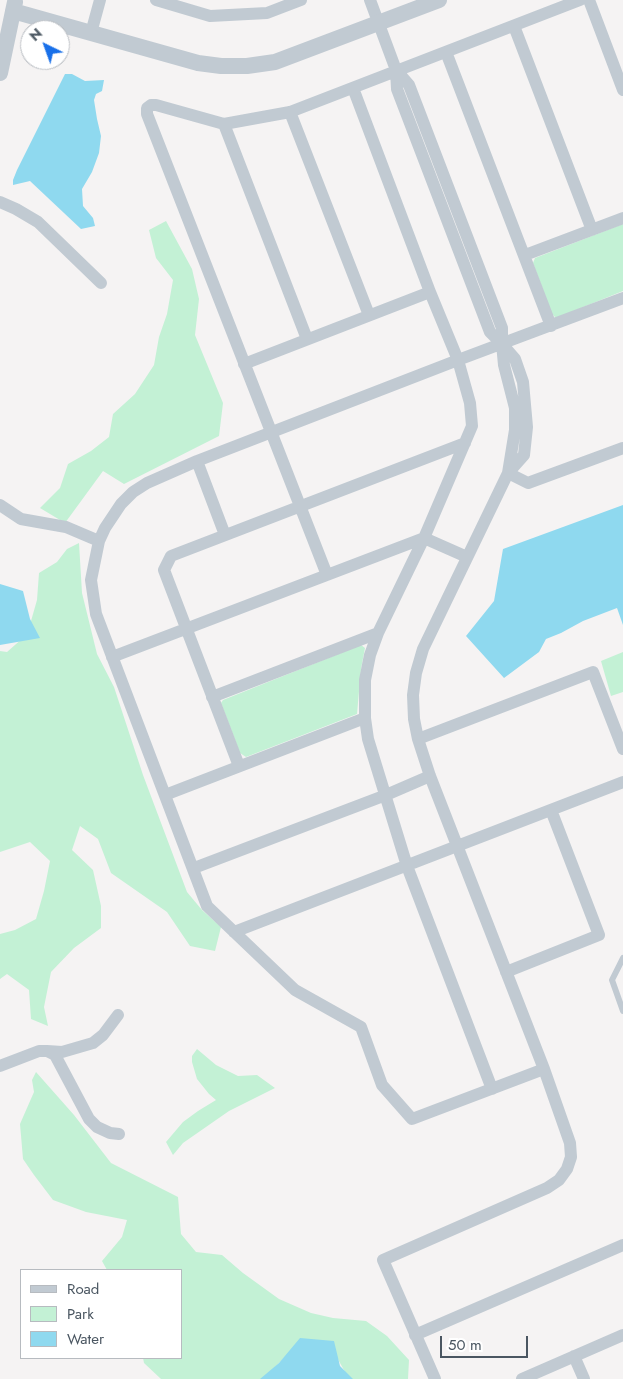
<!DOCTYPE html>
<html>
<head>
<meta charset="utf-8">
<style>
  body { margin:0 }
  #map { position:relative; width:623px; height:1379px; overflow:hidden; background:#f5f3f3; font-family:Jost,sans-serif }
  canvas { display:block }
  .legend { position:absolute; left:20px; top:1269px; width:162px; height:90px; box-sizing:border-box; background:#fff; border:1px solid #b7bbc0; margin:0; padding:6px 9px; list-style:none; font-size:15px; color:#4a5661 }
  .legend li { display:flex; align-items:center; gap:10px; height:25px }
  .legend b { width:25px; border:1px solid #b7bbc0 }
  .north { position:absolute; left:20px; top:20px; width:50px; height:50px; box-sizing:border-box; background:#fff; border:1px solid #b7bbc0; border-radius:50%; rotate:318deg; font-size:14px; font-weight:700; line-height:20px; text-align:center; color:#4a5661 }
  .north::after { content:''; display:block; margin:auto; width:18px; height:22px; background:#1970e9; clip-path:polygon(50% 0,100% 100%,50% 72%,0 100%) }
  .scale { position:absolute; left:440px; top:1336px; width:88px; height:22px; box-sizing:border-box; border:2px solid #4a5661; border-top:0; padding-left:6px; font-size:15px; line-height:18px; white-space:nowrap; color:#4a5661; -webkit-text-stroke:4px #fff; paint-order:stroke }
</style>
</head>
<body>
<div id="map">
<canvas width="623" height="1379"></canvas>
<ul class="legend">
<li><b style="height:6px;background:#c1cad2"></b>Road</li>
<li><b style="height:14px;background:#c3f1d5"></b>Park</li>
<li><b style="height:14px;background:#8fd9ef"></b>Water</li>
</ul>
<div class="north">N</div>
<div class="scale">50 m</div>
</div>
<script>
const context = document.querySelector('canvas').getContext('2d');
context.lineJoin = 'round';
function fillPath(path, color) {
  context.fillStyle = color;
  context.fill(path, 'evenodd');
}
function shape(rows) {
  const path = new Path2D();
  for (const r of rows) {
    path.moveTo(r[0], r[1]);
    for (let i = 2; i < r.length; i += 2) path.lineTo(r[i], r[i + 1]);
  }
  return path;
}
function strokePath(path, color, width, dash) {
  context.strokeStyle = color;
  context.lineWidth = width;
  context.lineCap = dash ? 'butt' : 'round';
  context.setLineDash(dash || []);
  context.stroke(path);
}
fillPath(shape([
  [166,221,192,269,199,299,195,335,223,403,219,436,124,484,103,471,65,523,40,508,60,488,68,464,91,451,109,437,113,414,135,394,154,365,159,337,167,314,173,280,156,258,149,230],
  [623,224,623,291,556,318,552,314,533,263,535,258],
  [79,543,82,593,97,654,114,687,143,775,187,892,202,910,221,927,215,951,190,946,167,912,111,873,98,839,80,826,72,850,93,870,101,906,101,928,74,948,51,972,44,1007,48,1026,31,1019,29,990,7,974,0,979,0,934,15,930,36,919,44,891,50,861,30,842,0,852,0,651,7,652,24,637,31,621,37,600,39,573,57,562,67,549],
  [361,645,365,648,361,669,357,714,246,757,240,753,221,703,223,700],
  [623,652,623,692,611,696,601,661],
  [197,1049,216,1065,238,1076,257,1075,275,1088,229,1111,183,1143,173,1155,166,1142,183,1122,198,1111,216,1100,209,1094,197,1079,192,1062,192,1056],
  [36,1072,74,1115,111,1163,178,1197,181,1234,196,1252,222,1255,243,1273,279,1299,311,1313,333,1318,366,1321,387,1336,409,1360,408,1379,349,1379,335,1354,320,1340,293,1349,263,1379,161,1379,144,1363,143,1358,181,1358,181,1270,107,1270,102,1261,122,1237,127,1220,86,1212,53,1200,34,1175,23,1159,20,1124,34,1092,32,1080]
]), '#c3f1d5');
fillPath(shape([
  [65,74,72,74,85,81,104,80,102,91,96,94,94,100,97,119,101,136,99,153,92,172,82,189,83,206,93,218,95,226,81,229,30,181,13,185,13,180,17,170],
  [623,505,623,625,617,608,583,621,561,633,546,639,539,652,504,678,466,636,494,601,503,549],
  [0,584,23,591,30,619,40,638,0,645],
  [300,1338,334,1341,340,1366,353,1379,260,1379,279,1363]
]), '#8fd9ef');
strokePath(shape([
  [623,958,612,980,623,1011]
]), '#c1cad2', 6);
strokePath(shape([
  [156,0,210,16,267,13,301,0],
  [370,0,396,70,397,89,490,332,502,344,504,365,515,408,515,430,508,473],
  [589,0,623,90],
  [514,26,592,230],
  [91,33,100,0],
  [446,52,551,326],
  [396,70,409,85,502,328,502,344,515,359,523,382,527,427,524,455,508,473,423,649,416,673,413,695,414,719,418,739,430,776,544,1069,570,1143,571,1157,567,1169,559,1180,547,1188,383,1260,435,1379],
  [353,88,430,292,458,360,470,403,472,426,424,538,378,633,370,655,365,680,365,718,368,739,407,866,492,1089],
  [290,112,369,315],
  [224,124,307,339],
  [0,202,16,209,38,222,101,283],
  [525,255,623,218],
  [244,364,430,292],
  [197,461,225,535],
  [508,473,528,483,623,448],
  [0,505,21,519,66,527,99,541],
  [327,575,147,114,147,108,151,105,156,105,224,124,290,112,580,0],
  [112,657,424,538,467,557],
  [212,697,378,633],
  [418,739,593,672,623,749],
  [239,766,164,570,171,556,465,443],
  [165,795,365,718],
  [194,868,386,795,430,776],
  [234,932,623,782],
  [506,972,599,935,551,810],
  [47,1051,62,1052,93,1043,103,1035,118,1015],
  [0,1066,39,1051,47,1051,55,1055,89,1119,97,1127,110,1133,119,1134],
  [544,1069,412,1119,382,1085,361,1027,295,990,207,906,96,614,91,580,99,541,105,528,121,504,133,492,147,483,197,461,458,360,623,298],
  [415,1335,623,1245],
  [574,1356,584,1379],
  [522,1379,623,1335]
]), '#c1cad2', 12);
strokePath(shape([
  [13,11,198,63,221,66,247,66,275,62,439,0],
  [0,73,15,2]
]), '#c1cad2', 16);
</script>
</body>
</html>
